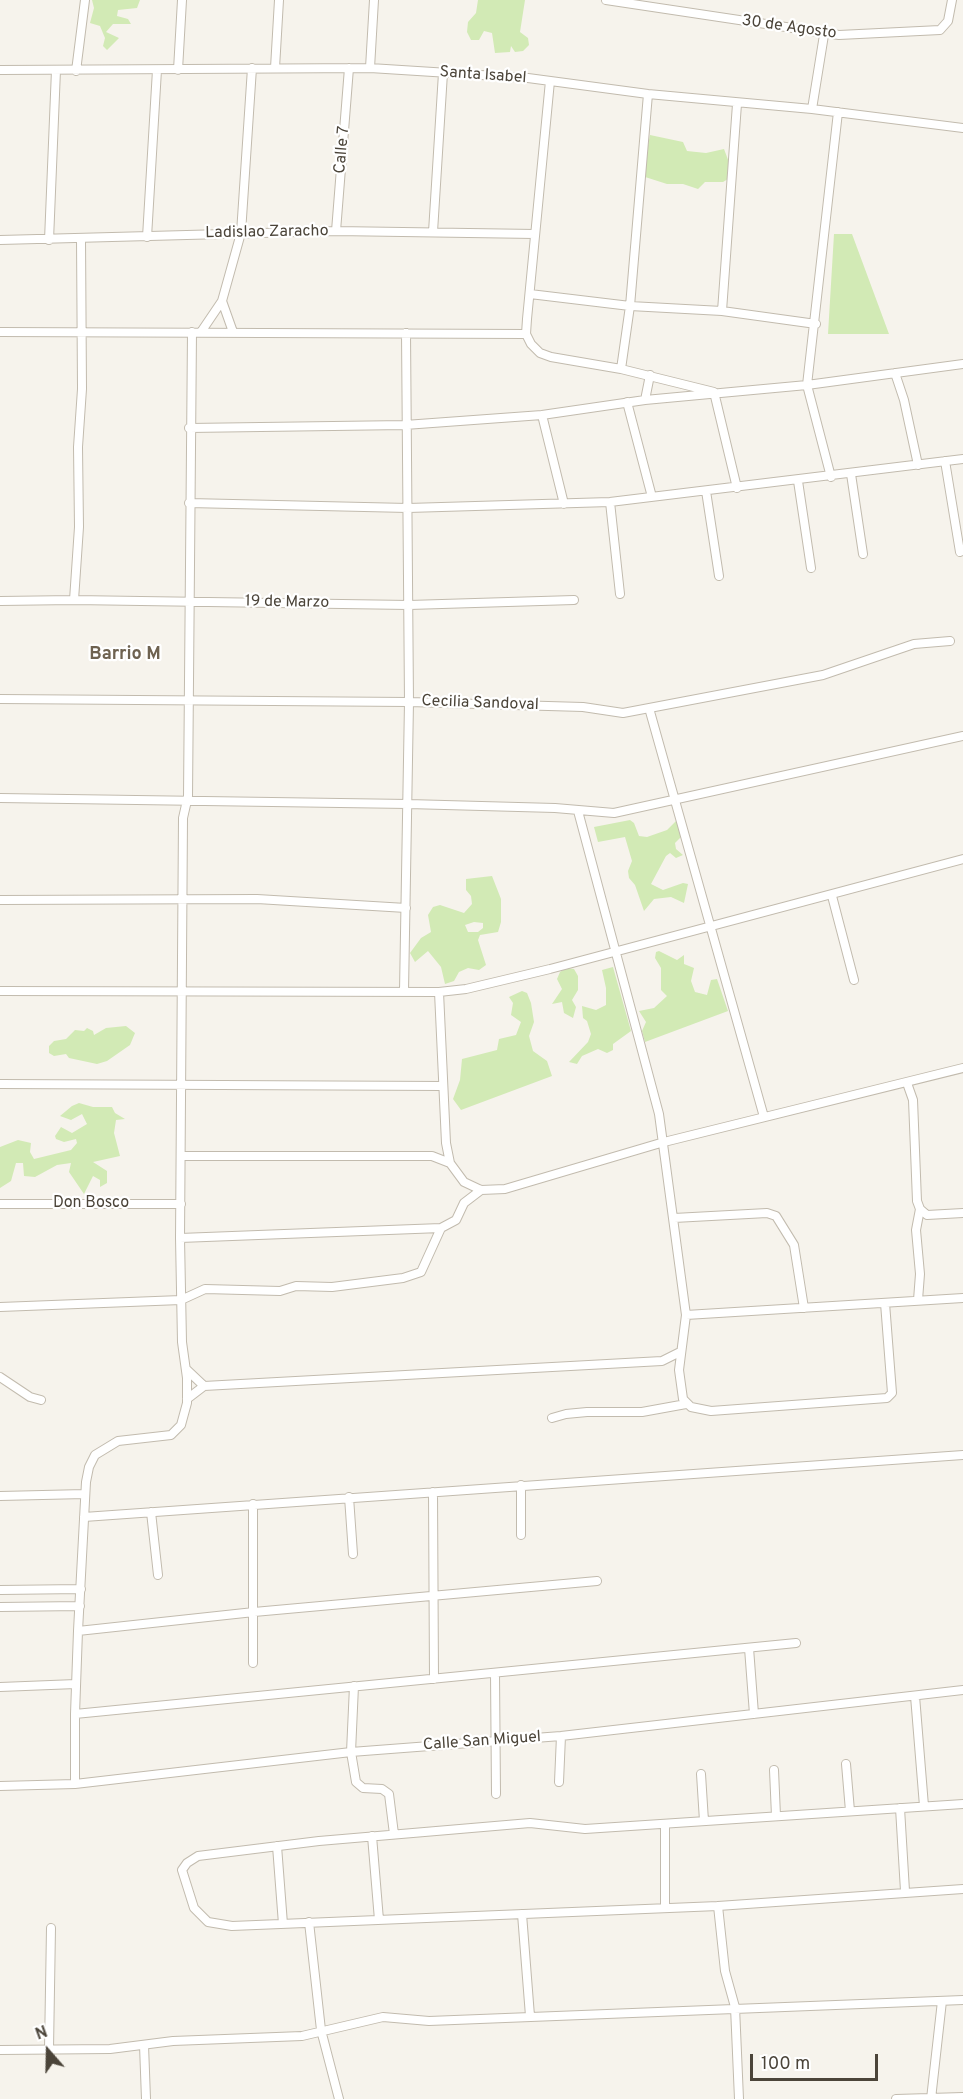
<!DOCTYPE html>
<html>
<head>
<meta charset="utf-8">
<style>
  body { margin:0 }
  #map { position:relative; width:963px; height:2099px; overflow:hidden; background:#f6f3ec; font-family:Overpass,sans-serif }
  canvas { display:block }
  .north { position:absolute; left:18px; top:2021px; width:60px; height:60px; -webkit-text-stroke:4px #fff; paint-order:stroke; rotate:340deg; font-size:16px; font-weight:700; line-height:24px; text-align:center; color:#4b4439 }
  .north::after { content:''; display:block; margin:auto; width:21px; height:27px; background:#4b4439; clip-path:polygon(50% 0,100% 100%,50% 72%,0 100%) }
  .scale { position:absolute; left:750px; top:2054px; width:128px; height:27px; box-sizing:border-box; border:3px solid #4b4439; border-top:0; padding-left:8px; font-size:18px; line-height:21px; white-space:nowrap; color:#4b4439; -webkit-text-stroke:4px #fff; paint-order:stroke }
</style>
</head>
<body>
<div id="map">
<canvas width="963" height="2099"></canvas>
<div class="north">N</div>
<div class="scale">100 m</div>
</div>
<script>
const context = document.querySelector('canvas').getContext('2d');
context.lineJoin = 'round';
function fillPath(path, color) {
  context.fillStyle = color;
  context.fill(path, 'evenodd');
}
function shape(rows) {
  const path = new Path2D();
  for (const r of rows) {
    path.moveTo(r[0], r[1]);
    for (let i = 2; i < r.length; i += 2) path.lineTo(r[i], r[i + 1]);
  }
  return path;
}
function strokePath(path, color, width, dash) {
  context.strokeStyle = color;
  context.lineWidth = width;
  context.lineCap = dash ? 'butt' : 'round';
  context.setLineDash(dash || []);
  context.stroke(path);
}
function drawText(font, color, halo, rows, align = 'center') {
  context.font = font + ' Overpass,sans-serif';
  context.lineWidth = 4.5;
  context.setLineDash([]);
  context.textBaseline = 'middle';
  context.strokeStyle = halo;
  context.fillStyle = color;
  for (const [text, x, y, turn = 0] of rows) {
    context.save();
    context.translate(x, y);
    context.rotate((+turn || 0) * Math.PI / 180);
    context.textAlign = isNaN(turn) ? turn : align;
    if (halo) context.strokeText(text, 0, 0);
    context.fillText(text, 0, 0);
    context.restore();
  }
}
fillPath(shape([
  [92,0,140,0,137,8,118,10,117,16,128,19,131,24,113,24,106,32,119,38,107,50,103,46,105,38,100,26,90,23,94,8],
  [478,0,525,0,520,32,528,38,529,45,523,51,515,52,511,46,510,52,495,53,492,33,484,31,479,40,471,40,467,32,468,22,476,13],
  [650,135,683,142,687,151,706,153,724,149,730,165,728,179,723,182,705,182,698,189,683,184,667,184,642,176],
  [834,234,852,234,889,334,828,334],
  [630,820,634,823,639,836,647,837,667,830,677,820,683,835,675,843,676,849,683,855,676,858,670,853,666,856,651,884,663,890,683,883,688,884,684,903,671,897,654,899,644,911,635,885,629,878,628,871,632,861,625,837,598,842,594,827],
  [492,876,501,899,501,922,498,932,480,935,478,940,486,965,479,970,468,968,459,972,454,981,445,984,441,967,428,951,415,962,410,953,421,938,431,932,428,915,433,907,440,905,464,913,472,904,471,896,466,890,466,879],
  [474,922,483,923,483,928,478,932,468,932,465,925],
  [659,951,677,960,684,955,684,964,694,968,691,981,695,992,707,995,711,980,717,979,728,1011,645,1042,642,1031,646,1022,639,1011,654,1008,667,996,661,990,661,968,655,958,656,952],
  [613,967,631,1031,613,1044,613,1050,607,1053,598,1049,582,1056,577,1064,569,1062,588,1042,591,1034,587,1021,583,1018,582,1006,596,1010,606,1005,606,988,602,970],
  [566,968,574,969,578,976,578,990,572,1000,576,1007,573,1018,564,1013,562,1002,552,1004,562,989,557,979,560,972],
  [522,991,527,993,531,1003,534,1022,529,1036,533,1051,547,1061,552,1076,461,1110,453,1099,460,1080,462,1059,497,1050,499,1039,516,1035,521,1022,511,1015,513,1003,509,997],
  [126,1026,135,1033,130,1045,107,1061,97,1064,69,1058,66,1054,54,1056,49,1053,49,1046,54,1041,66,1039,75,1030,84,1031,87,1028,93,1031,94,1035,106,1028],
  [79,1103,93,1107,112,1107,115,1113,125,1119,116,1120,114,1133,120,1156,93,1162,107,1171,107,1183,100,1187,100,1180,93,1176,84,1194,69,1172,71,1163,57,1165,35,1177,24,1176,23,1163,16,1163,11,1181,0,1188,0,1147,18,1140,31,1143,30,1152,34,1159,71,1150,77,1143,76,1139,64,1142,56,1139,55,1136,61,1127,72,1133,87,1124,82,1114,71,1120,60,1116,72,1106]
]), '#d2eab5');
const minor = shape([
  [606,0,839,35,940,30,948,21,952,0],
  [275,68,279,0],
  [370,68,374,0],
  [0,70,370,68,528,78,648,94,812,109,963,128],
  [178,70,182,0],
  [76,71,85,0],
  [550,81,527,319,526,334,531,344,540,353,551,357,621,369,714,392,737,488],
  [812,109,824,35],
  [336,231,349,68],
  [433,232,443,73],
  [147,237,157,70],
  [0,240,336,231,535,234],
  [49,240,56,70],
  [530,294,630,306,722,311,816,324],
  [222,301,233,332],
  [722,311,737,104],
  [0,332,526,334],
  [201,332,222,301,241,233,252,68],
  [621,369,630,306,648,94],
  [895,373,904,400,918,465],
  [645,400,650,375],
  [627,402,652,497],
  [542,415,564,504],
  [189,428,405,425,542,415,645,400,807,385,963,364],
  [945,461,960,552],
  [851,474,863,554],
  [831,477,807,385,838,112],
  [798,481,811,568],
  [706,491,719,576],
  [610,502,620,594],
  [189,503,408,508,610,502,963,459],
  [74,600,79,527,78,447,82,389,81,239],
  [0,601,74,600,409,605,574,600],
  [0,699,409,702,583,707,623,713,823,675,914,644,950,641],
  [649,708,764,1117],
  [0,798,408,804,555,808,614,813,963,736],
  [578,811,659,1114,686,1315,679,1370,683,1399,691,1407,711,1411,887,1398,892,1393,885,1303],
  [832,896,854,980],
  [0,900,257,899,406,908],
  [0,991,439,992,446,1143,450,1163,464,1182,481,1190,505,1189,664,1142,963,1068],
  [404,991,409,702,406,333],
  [439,992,466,989,550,969,963,859],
  [907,1083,913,1100,917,1201,920,1209,927,1215,963,1213],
  [0,1084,443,1086],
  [182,1156,432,1156,450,1163],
  [0,1204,181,1204],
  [674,1218,767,1213,776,1216,794,1245,804,1308],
  [180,1238,441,1228],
  [918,1300,920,1274,916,1230,920,1209],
  [0,1307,181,1300,205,1289,280,1291,296,1286,332,1287,403,1278,421,1272,441,1228,456,1220,464,1203,481,1190],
  [686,1315,963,1298],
  [186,1369,204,1386],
  [0,1377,30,1397,41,1400],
  [187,1399,204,1386,662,1361,680,1352],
  [552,1418,566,1414,587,1412,642,1412,686,1404],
  [433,1492,434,1679],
  [0,1496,85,1494],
  [349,1497,353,1554],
  [253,1504,253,1663],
  [151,1512,158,1575],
  [84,1517,963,1455],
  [521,1535,521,1485],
  [0,1590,81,1589],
  [0,1607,80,1606],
  [78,1631,254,1612,597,1581],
  [749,1648,754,1714],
  [495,1673,496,1794],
  [354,1686,351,1752,356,1782,363,1788,382,1789,389,1794,394,1834],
  [0,1687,76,1684],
  [915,1696,924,1806],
  [75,1714,796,1643],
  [846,1764,850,1811],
  [774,1770,776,1816],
  [701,1774,704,1821],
  [559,1782,561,1736],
  [75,1784,75,1714,78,1631,86,1482,89,1467,95,1455,118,1441,171,1435,181,1425,187,1403,187,1378,182,1342,180,1238,183,818,188,796,192,332],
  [0,1786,75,1784,351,1752,561,1736,963,1690],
  [963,1804,585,1829,530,1823,319,1841,198,1856,187,1863,182,1870,194,1908,208,1922,232,1926,718,1906,963,1889],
  [900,1808,905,1891],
  [665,1824,665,1908],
  [372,1836,379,1920],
  [277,1846,283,1924],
  [718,1906,725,1971,735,2007,739,2099],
  [522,1914,530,2016],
  [309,1922,321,2030,339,2099],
  [144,2045,146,2099],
  [49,2049,51,1928],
  [0,2050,110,2049,173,2041,302,2036,383,2017,429,2021,963,2000],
  [896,2099,963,2097],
  [931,2099,942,2001]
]);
strokePath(minor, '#c2bbae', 10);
strokePath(minor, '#fff', 8);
drawText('16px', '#4b4439', '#fff', [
  ["30 de Agosto",789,28,8],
  ["Santa Isabel",483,76,4],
  ["Calle 7",343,150,-85],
  ["Ladislao Zaracho",267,233,-1],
  ["19 de Marzo",287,603,1],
  ["Cecilia Sandoval",480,704,2],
  ["Don Bosco",91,1204],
  ["Calle San Miguel",482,1742,-4]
]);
drawText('bold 18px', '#6e6250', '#fff', [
  ["Barrio M",125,655]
]);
</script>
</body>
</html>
